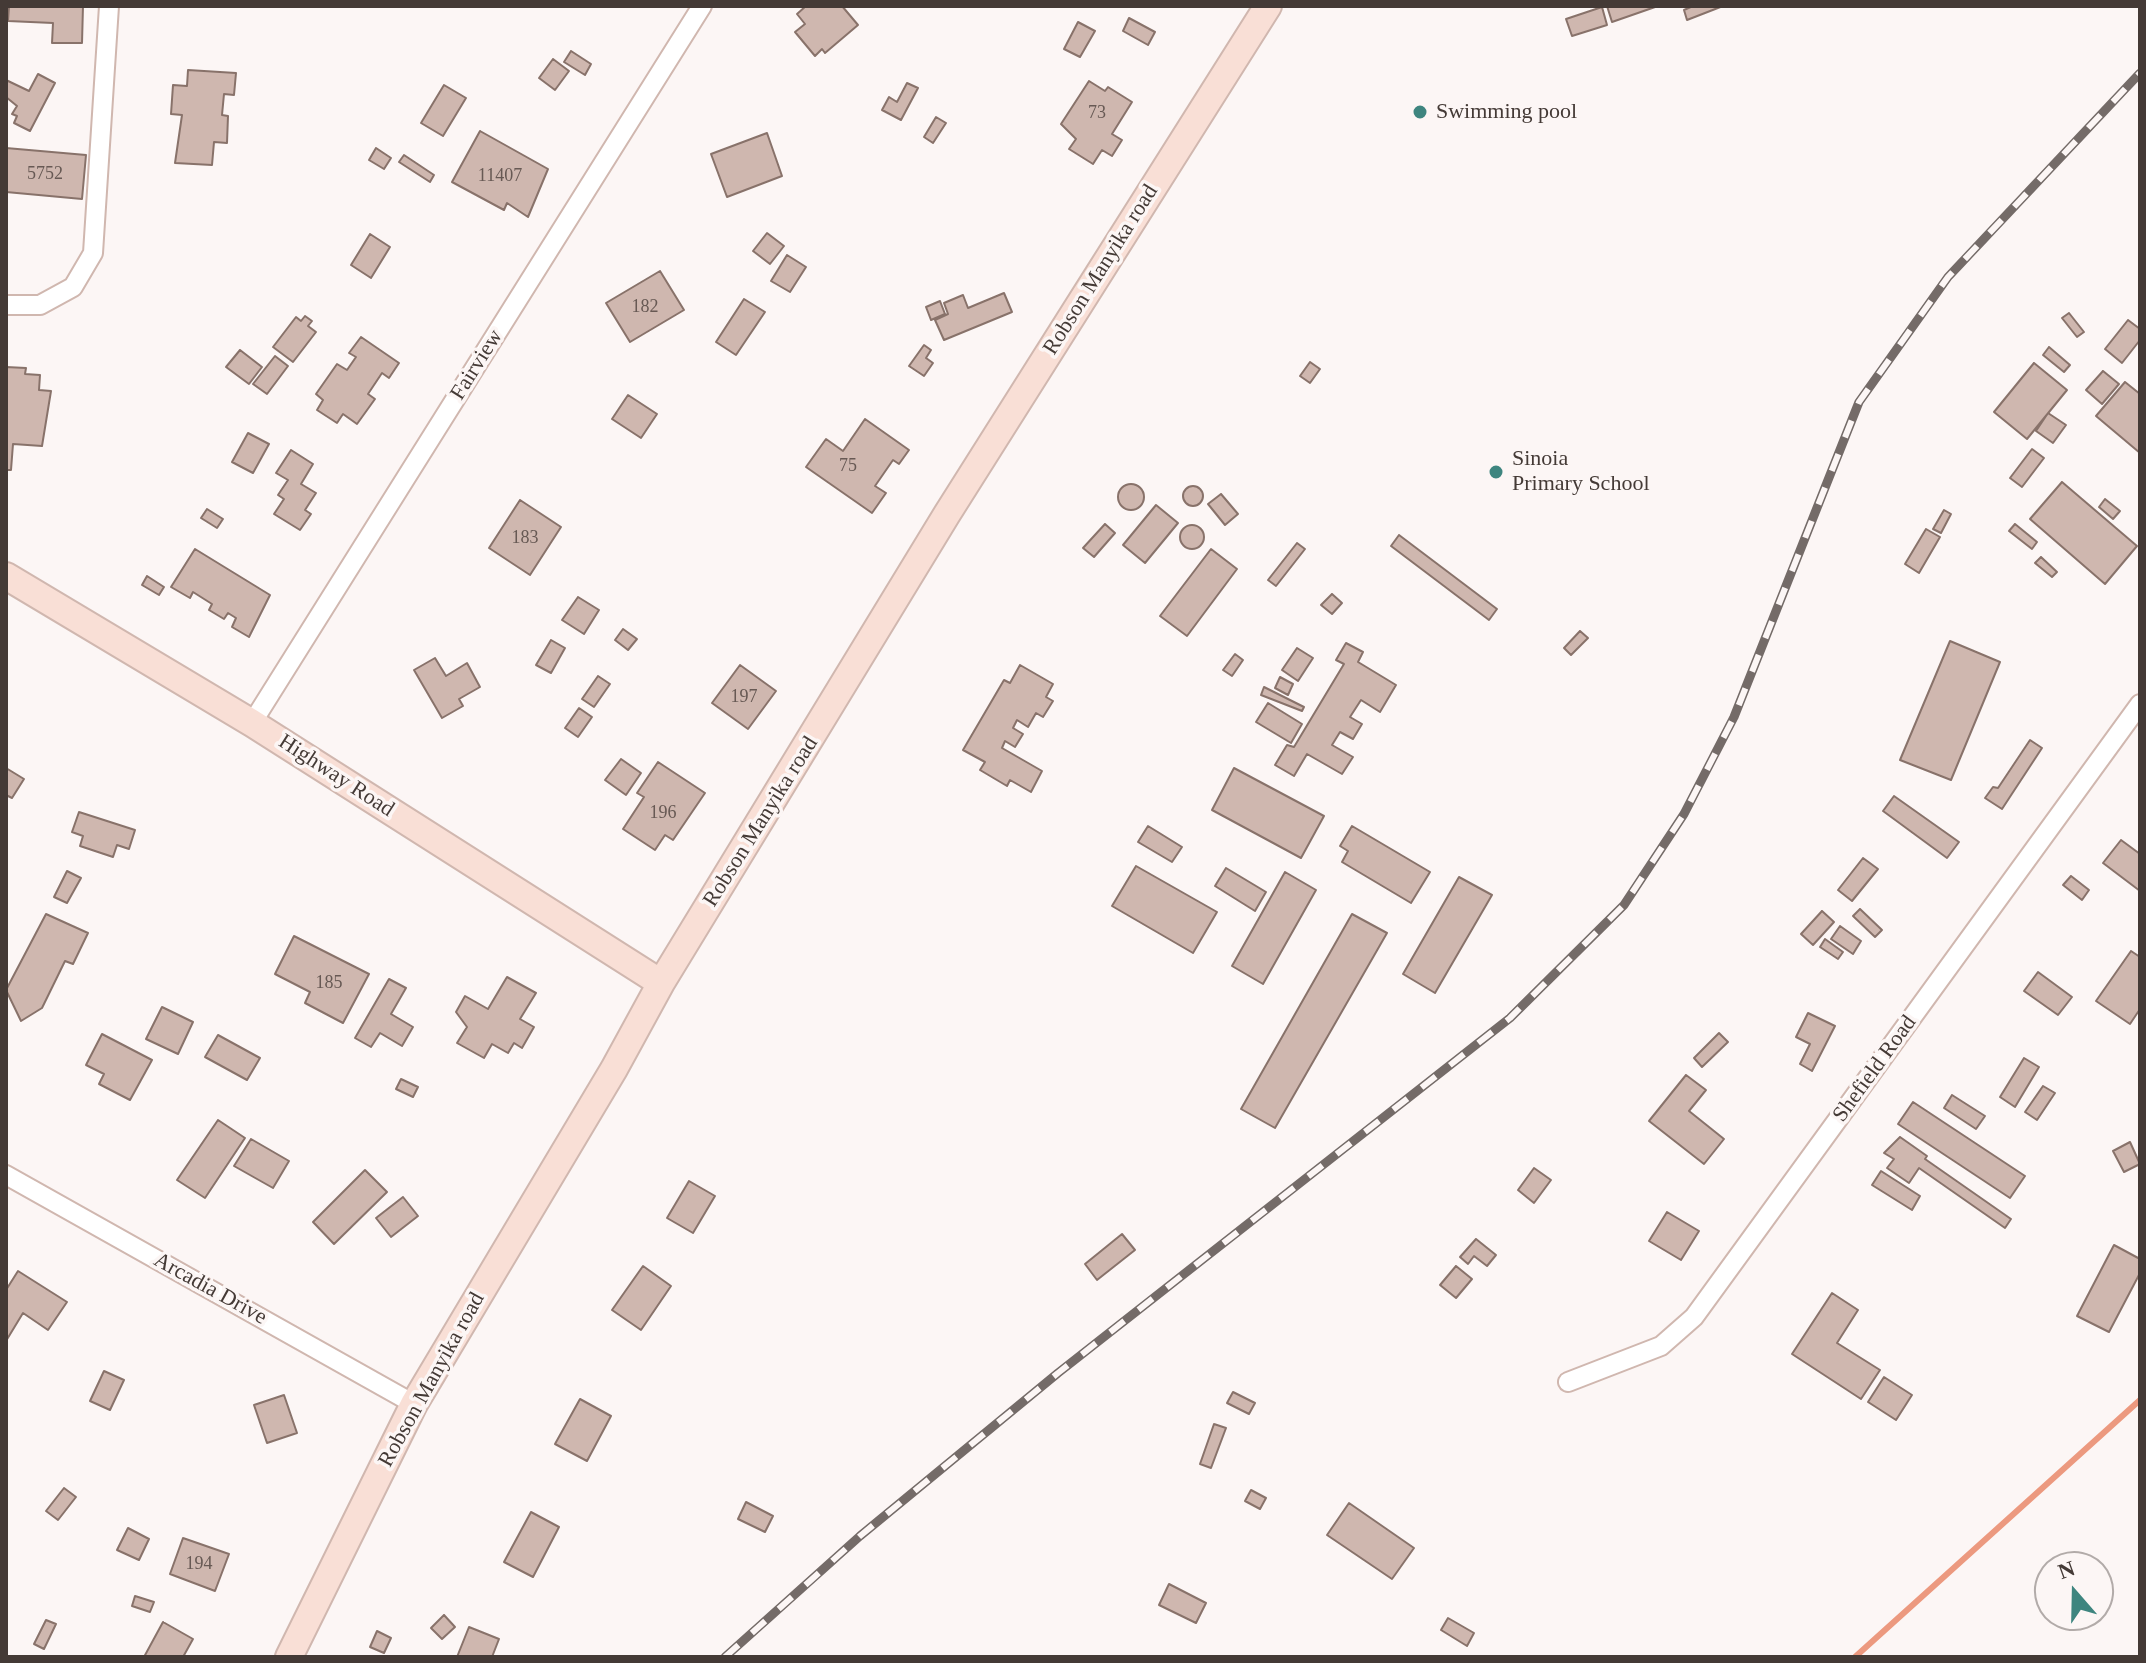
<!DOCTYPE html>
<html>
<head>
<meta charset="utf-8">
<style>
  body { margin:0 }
  #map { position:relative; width:2146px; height:1663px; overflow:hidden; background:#fcf6f5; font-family:"Times New Roman",serif }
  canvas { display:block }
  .frame { position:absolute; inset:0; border:8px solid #443a36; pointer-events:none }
  .north { position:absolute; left:2034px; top:1551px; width:80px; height:80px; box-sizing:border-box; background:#fcf6f5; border:2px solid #b2aba9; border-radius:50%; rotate:340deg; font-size:22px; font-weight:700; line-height:32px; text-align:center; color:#443a36 }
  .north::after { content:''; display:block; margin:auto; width:28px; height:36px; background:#3e857f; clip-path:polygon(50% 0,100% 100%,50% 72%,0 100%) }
</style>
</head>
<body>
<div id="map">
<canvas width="2146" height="1663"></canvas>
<div class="frame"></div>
<div class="north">N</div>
</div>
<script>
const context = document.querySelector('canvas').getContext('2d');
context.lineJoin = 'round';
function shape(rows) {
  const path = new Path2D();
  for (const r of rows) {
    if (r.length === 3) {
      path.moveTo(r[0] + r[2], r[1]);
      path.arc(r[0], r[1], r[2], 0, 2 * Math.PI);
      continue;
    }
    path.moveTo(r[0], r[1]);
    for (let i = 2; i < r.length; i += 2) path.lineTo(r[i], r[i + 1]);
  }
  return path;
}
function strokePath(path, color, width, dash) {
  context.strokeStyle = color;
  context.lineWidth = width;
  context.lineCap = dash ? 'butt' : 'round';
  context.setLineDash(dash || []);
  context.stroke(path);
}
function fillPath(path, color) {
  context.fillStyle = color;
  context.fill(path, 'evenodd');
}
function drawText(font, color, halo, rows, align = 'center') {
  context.font = font + ' "Times New Roman",serif';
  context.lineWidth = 7;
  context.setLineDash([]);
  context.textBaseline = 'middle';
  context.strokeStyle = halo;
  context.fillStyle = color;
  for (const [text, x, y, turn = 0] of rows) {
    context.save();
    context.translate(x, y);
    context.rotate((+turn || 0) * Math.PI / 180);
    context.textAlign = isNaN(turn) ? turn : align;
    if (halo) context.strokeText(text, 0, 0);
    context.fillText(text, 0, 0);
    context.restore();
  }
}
strokePath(shape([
  [1855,1657,2140,1400]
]), '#ec997f', 6);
const building = shape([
  [9,6,83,6,82,43,52,43,53,23,8,21,9,6],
  [806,6,842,6,858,25,825,53,822,49,815,56,795,32,805,24,797,14,806,6],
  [1607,6,1658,6,1612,22,1607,6],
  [1693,6,1723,6,1687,20,1684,10,1693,6],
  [1602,7,1607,25,1572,36,1566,19,1602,7],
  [1129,18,1155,32,1148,45,1123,31,1129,18],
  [1078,22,1095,31,1080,57,1064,49,1078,22],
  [571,51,591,64,585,75,564,62,571,51],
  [553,59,569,71,555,90,539,78,553,59],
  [188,70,236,73,234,95,224,94,222,115,228,116,227,143,214,142,212,165,175,163,182,115,171,114,173,85,187,86,188,70],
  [38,74,55,83,30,131,14,123,17,116,12,114,17,106,6,97,6,76,6,80,29,91,38,74],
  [1089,81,1105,91,1108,87,1132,102,1112,134,1122,140,1112,156,1102,150,1093,164,1069,149,1076,139,1061,124,1089,81],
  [907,83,918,88,901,120,882,110,889,97,897,102,907,83],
  [444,85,466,98,443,136,421,123,444,85],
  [936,117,946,123,933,143,924,137,936,117],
  [480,131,548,169,528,217,507,203,504,210,452,182,480,131],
  [767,133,782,176,727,197,711,154,767,133],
  [6,148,86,155,82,199,6,192,6,148],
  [376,148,391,158,384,169,369,160,376,148],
  [404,155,434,175,430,182,399,162,404,155],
  [767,233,784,246,770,264,753,251,767,233],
  [370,234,390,247,371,278,351,265,370,234],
  [787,255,806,267,790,292,771,281,787,255],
  [660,271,684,310,630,342,606,303,660,271],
  [1004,293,1012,312,944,340,935,320,948,314,944,303,963,295,968,308,1004,293],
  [744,299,765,312,736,355,716,342,744,299],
  [940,301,945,314,931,320,926,307,940,301],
  [2069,313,2084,332,2077,337,2062,318,2069,313],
  [305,316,312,321,308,326,316,332,293,362,273,347,296,317,301,321,305,316],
  [2128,320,2140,329,2140,340,2122,363,2105,349,2128,320],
  [361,337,399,363,389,378,382,373,368,394,375,399,357,424,343,414,337,423,317,410,323,400,316,394,337,364,347,370,356,357,349,353,361,337],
  [924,345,931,350,926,358,933,363,924,376,909,366,924,345],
  [2049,347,2070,365,2064,372,2043,355,2049,347],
  [240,350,262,367,249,384,226,367,240,350],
  [275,356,288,366,267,394,253,384,275,356],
  [1310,362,1320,369,1310,383,1300,376,1310,362],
  [2034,363,2067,390,2027,439,1994,412,2034,363],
  [6,367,26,368,25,374,40,375,39,390,51,391,42,446,13,444,11,470,6,470,6,367],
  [2103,371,2119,384,2102,404,2086,390,2103,371],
  [2125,382,2140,394,2140,453,2096,416,2125,382],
  [628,395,657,414,641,438,612,419,628,395],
  [2048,413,2066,425,2053,443,2036,431,2048,413],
  [865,419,909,450,899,464,893,460,875,486,886,493,872,513,806,467,826,439,843,451,865,419],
  [248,433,269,444,253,473,232,462,248,433],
  [2032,449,2044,458,2022,487,2010,478,2032,449],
  [291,450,313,464,301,484,316,493,305,510,311,514,300,530,274,514,284,499,278,495,288,480,276,473,291,450],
  [2062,482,2137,546,2105,584,2030,519,2062,482],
  [1131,497,13],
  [1193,496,10],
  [1221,494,1238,514,1225,525,1208,504,1221,494],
  [2105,499,2120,511,2113,519,2099,507,2105,499],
  [520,500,561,527,530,575,489,548,520,500],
  [1156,505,1178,523,1145,563,1123,545,1156,505],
  [207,509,223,519,217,528,201,518,207,509],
  [1944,510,1951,514,1941,533,1933,529,1944,510],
  [1105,524,1115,533,1094,557,1083,548,1105,524],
  [2015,524,2037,542,2032,549,2009,531,2015,524],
  [1192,537,12],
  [1926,529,1940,537,1919,573,1905,564,1926,529],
  [1399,535,1497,609,1489,620,1391,546,1399,535],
  [1297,543,1305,549,1276,586,1268,580,1297,543],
  [195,549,270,595,249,637,232,627,236,618,228,613,224,619,209,610,212,604,193,592,190,598,171,587,195,549],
  [1211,549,1237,569,1187,636,1160,616,1211,549],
  [2041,557,2057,572,2052,577,2035,563,2041,557],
  [147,576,164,587,159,595,142,585,147,576],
  [1332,594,1342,603,1332,614,1321,605,1332,594],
  [578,597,599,610,584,634,562,620,578,597],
  [623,629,637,639,628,650,615,640,623,629],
  [1580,631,1588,638,1571,655,1564,648,1580,631],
  [551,640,565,648,551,673,536,665,551,640],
  [1950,641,2000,662,1951,780,1900,760,1950,641],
  [1346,643,1363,652,1358,662,1396,685,1380,712,1361,700,1350,717,1362,724,1353,739,1340,732,1332,745,1353,757,1342,774,1307,754,1294,776,1275,765,1287,745,1294,747,1344,664,1336,660,1346,643],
  [1297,648,1313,658,1298,681,1282,670,1297,648],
  [1235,654,1243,660,1232,676,1223,670,1235,654],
  [435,658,446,676,467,663,480,687,459,699,463,706,442,718,414,670,435,658],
  [740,665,776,691,748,729,712,703,740,665],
  [1020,665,1053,684,1046,697,1053,701,1043,717,1036,713,1028,727,1017,720,1013,728,1023,734,1015,747,1005,741,1002,748,1042,771,1031,792,1010,780,1007,786,980,770,985,762,963,750,1004,680,1010,683,1020,665],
  [598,676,610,684,594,707,582,699,598,676],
  [1280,677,1293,684,1288,695,1275,688,1280,677],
  [1264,687,1304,707,1302,711,1261,695,1264,687],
  [1268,703,1302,724,1291,743,1256,722,1268,703],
  [579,708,592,717,578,737,565,728,579,708],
  [2030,740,2042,748,2002,809,1985,798,1993,787,1998,788,2030,740],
  [621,759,641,773,626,795,605,780,621,759],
  [658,762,705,793,673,840,665,835,655,850,623,829,644,797,637,793,658,762],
  [6,768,24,779,12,798,6,795,6,768],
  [1234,768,1324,816,1301,858,1212,810,1234,768],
  [1894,796,1959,842,1947,858,1883,811,1894,796],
  [79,812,135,830,129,849,117,845,113,857,80,846,83,836,72,832,79,812],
  [1148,826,1182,847,1172,862,1138,842,1148,826],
  [1352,826,1430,872,1411,903,1342,862,1348,851,1340,846,1352,826],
  [2121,840,2140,854,2140,891,2103,863,2121,840],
  [1863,858,1878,869,1852,901,1838,890,1863,858],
  [1136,866,1217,912,1193,953,1112,906,1136,866],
  [1226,868,1266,892,1255,911,1215,886,1226,868],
  [67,871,81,878,67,903,54,897,67,871],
  [1285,872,1316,890,1263,984,1232,966,1285,872],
  [2071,876,2089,890,2082,900,2063,885,2071,876],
  [1459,877,1492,895,1435,993,1403,974,1459,877],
  [1860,909,1882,930,1875,937,1853,916,1860,909],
  [1822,911,1834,922,1813,945,1801,934,1822,911],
  [46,914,88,933,73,964,65,961,42,1008,21,1021,6,990,46,914],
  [1352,914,1387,933,1275,1128,1241,1109,1352,914],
  [1840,926,1861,941,1853,954,1831,939,1840,926],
  [294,936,369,974,343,1023,305,1003,310,992,275,974,294,936],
  [1825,939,1843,952,1838,959,1820,947,1825,939],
  [2131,951,2140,957,2140,1009,2130,1024,2096,1001,2131,951],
  [2038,972,2072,997,2058,1015,2024,991,2038,972],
  [507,977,536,993,520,1019,534,1027,522,1048,514,1043,508,1053,492,1044,484,1058,457,1043,467,1027,456,1012,465,996,488,1009,507,977],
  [389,979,406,988,391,1014,413,1027,402,1046,380,1033,371,1047,355,1038,389,979],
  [162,1007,193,1022,178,1054,146,1039,162,1007],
  [1808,1013,1835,1026,1812,1071,1800,1064,1810,1044,1796,1037,1808,1013],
  [1719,1033,1728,1042,1702,1067,1694,1058,1719,1033],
  [102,1034,152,1060,130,1100,99,1084,104,1074,86,1065,102,1034],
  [218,1035,260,1058,247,1080,205,1057,218,1035],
  [2024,1058,2039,1067,2015,1107,2000,1097,2024,1058],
  [1686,1075,1706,1090,1689,1111,1724,1139,1704,1164,1649,1121,1686,1075],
  [401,1079,418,1087,413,1097,396,1089,401,1079],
  [2043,1086,2055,1093,2037,1120,2025,1112,2043,1086],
  [1952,1095,1985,1116,1976,1129,1944,1108,1952,1095],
  [1913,1102,2025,1176,2010,1198,1898,1124,1913,1102],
  [218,1120,245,1138,205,1198,177,1180,218,1120],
  [1900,1137,1927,1156,1925,1159,2011,1219,2005,1228,1919,1168,1909,1183,1887,1168,1894,1159,1884,1153,1900,1137],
  [251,1139,289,1161,273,1188,234,1166,251,1139],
  [2130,1142,2140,1164,2124,1172,2113,1151,2130,1142],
  [1534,1168,1551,1180,1534,1203,1518,1190,1534,1168],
  [365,1170,387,1192,334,1244,313,1222,365,1170],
  [1881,1171,1920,1196,1912,1210,1872,1185,1881,1171],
  [689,1181,715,1196,693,1233,667,1218,689,1181],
  [403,1197,418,1216,391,1237,376,1218,403,1197],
  [1667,1212,1699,1231,1681,1260,1649,1241,1667,1212],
  [1122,1234,1135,1250,1097,1280,1085,1264,1122,1234],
  [1476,1239,1496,1255,1487,1266,1474,1256,1468,1264,1460,1257,1476,1239],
  [2114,1245,2140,1259,2140,1273,2109,1332,2077,1316,2114,1245],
  [643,1266,671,1286,641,1330,612,1310,643,1266],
  [1456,1266,1472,1279,1456,1298,1440,1285,1456,1266],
  [18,1271,67,1302,48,1330,23,1313,6,1341,6,1290,18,1271],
  [1832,1293,1858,1310,1837,1343,1880,1370,1861,1399,1792,1354,1832,1293],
  [104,1371,124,1380,110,1410,90,1401,104,1371],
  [1884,1377,1912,1395,1896,1420,1868,1402,1884,1377],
  [1233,1392,1255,1403,1249,1414,1227,1403,1233,1392],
  [284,1395,297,1433,267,1443,254,1405,284,1395],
  [580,1399,611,1416,587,1461,555,1444,580,1399],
  [1214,1424,1226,1428,1211,1468,1200,1464,1214,1424],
  [64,1488,76,1497,58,1520,46,1511,64,1488],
  [1251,1490,1266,1498,1260,1509,1245,1501,1251,1490],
  [746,1502,773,1516,765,1532,738,1519,746,1502],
  [1349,1503,1414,1548,1392,1579,1327,1535,1349,1503],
  [531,1512,559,1527,533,1577,504,1562,531,1512],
  [128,1528,149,1539,139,1560,117,1550,128,1528],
  [183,1538,229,1554,215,1591,170,1574,183,1538],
  [1169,1584,1206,1603,1196,1623,1159,1605,1169,1584],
  [135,1596,154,1602,150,1612,132,1606,135,1596],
  [444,1615,455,1627,442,1639,431,1628,444,1615],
  [1448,1618,1474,1633,1467,1646,1441,1630,1448,1618],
  [46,1620,56,1624,44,1649,34,1644,46,1620],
  [163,1622,193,1639,183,1657,144,1657,163,1622],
  [469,1627,499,1639,492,1657,457,1657,469,1627],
  [377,1631,391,1638,384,1653,370,1647,377,1631]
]);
fillPath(building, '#cfb7af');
strokePath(building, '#88726a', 2);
const street = shape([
  [6,305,40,305,73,287,93,253,109,6],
  [252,723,702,6],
  [6,1175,414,1404],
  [1568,1382,1661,1346,1694,1317,2140,704]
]);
const secondary = shape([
  [6,576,252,723,661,983],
  [289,1657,414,1404,614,1069,661,983,947,514,1268,6]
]);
strokePath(street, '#d0b7af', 22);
strokePath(secondary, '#d0b7af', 30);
strokePath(street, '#fff', 18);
strokePath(secondary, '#f9dfd6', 26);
const rail = shape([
  [725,1657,860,1536,1058,1373,1510,1018,1624,905,1684,814,1734,717,1859,402,1948,277,2140,73]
]);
strokePath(rail, '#746b68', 9);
strokePath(rail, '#fcf6f5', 6, [18]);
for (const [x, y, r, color] of [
  [1420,112,8,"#3e857f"],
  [1496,472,8,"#3e857f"]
]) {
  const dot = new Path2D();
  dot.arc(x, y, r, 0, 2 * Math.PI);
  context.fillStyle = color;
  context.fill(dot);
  strokePath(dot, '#fcf6f5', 3);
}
drawText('18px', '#675954', null, [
  ["73",1097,113],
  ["5752",45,174],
  ["11407",500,176],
  ["182",645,307],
  ["75",848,466],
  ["183",525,538],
  ["197",744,697],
  ["196",663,813],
  ["185",329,983],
  ["194",199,1564]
]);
drawText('22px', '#443a36', '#fcf6f5', [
  ["Swimming pool",1436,112],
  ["Sinoia",1512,459],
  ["Primary School",1512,484]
], 'left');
drawText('22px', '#443a36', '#fcf6f5', [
  ["Robson Manyika road",1101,270,-58],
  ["Fairview",477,365,-58],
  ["Highway Road",336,776,33],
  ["Robson Manyika road",761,822,-58],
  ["Shefield Road",1875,1069,-54],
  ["Arcadia Drive",210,1289,29],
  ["Robson Manyika road",432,1380,-61]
]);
</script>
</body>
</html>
